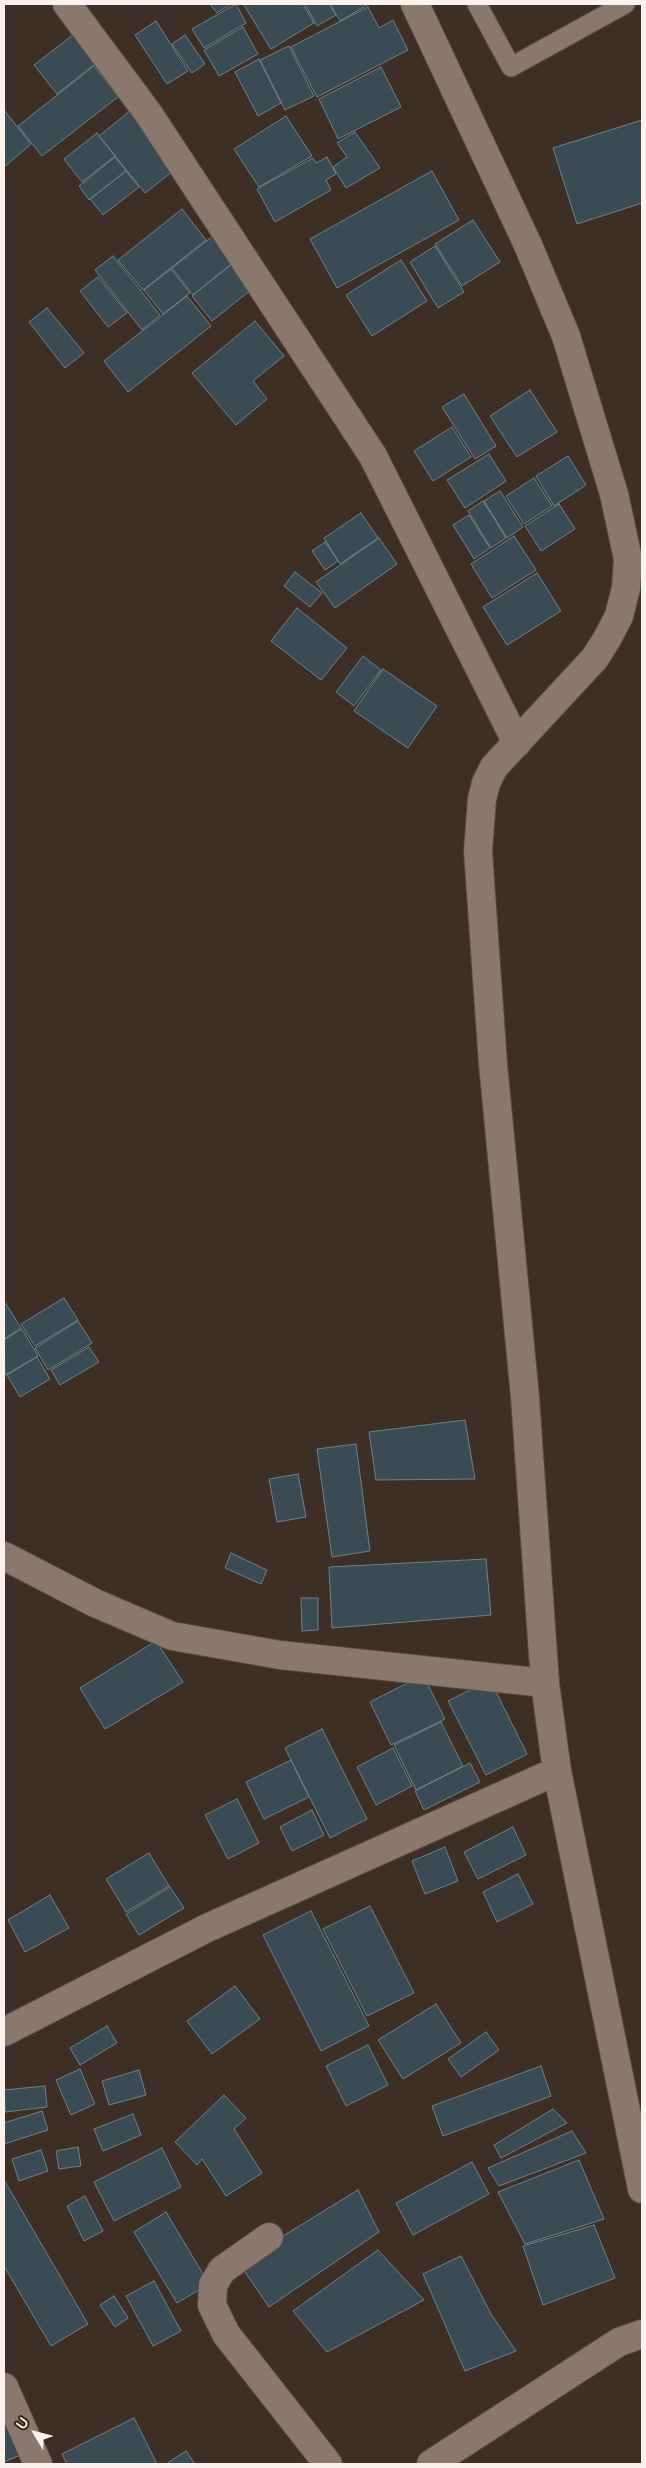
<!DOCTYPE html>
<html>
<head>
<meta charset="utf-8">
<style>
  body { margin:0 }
  #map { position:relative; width:646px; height:2468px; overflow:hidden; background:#3d2e26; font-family:"Varela Round",sans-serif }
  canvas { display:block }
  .frame { position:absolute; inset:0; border:5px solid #fcf1ec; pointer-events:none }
  .north { position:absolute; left:10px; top:2408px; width:50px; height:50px; -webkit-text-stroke:4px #33241d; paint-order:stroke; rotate:307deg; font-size:14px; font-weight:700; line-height:20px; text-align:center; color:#fcf1ec }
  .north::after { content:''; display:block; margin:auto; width:18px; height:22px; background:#fcf1ec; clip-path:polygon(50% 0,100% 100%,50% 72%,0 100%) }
</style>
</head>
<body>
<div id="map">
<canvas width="646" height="2468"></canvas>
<div class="frame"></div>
<div class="north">U</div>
</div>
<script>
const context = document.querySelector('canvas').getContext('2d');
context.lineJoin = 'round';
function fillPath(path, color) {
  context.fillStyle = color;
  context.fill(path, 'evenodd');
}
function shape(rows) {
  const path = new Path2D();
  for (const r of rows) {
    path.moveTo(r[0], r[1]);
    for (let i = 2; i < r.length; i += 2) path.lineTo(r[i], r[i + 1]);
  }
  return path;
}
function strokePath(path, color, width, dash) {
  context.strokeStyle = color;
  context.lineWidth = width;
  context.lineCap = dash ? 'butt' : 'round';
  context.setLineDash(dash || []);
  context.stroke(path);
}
const building = shape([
  [210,4,231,4,217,13,210,4],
  [236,4,246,23,204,48,192,29,236,4],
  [245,4,303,4,314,23,271,49,244,5,245,4],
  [305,4,329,4,336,15,317,26,305,4],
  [330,4,369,4,340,21,330,4],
  [368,7,379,28,393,20,408,50,317,97,291,47,368,7],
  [156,21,188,71,167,84,135,35,156,21],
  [243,27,258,54,219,76,204,50,243,27],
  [74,34,96,63,57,94,34,65,74,34],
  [185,35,205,64,192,73,172,44,185,35],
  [289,46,314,96,285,110,260,60,289,46],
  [259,59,281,103,258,116,235,72,259,59],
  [94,66,118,97,42,156,18,126,94,66],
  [381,67,401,107,338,139,319,99,381,67],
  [4,110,31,144,4,167,4,110],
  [131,110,177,168,145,193,99,136,131,110],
  [286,116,312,156,259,187,234,149,286,116],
  [642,120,642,203,577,224,553,148,642,120],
  [355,132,380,168,346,188,333,167,347,157,337,143,355,132],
  [97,133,115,156,82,182,64,159,97,133],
  [115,157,126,171,89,200,79,186,115,157],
  [327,157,336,174,326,180,331,190,275,222,257,189,313,158,316,163,327,157],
  [126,171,139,187,103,215,90,199,126,171],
  [432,171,459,220,337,288,310,239,432,171],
  [182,209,206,240,143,290,118,260,182,209],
  [473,220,500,262,462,286,435,244,473,220],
  [213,236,234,262,193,295,172,268,213,236],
  [435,246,464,292,438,308,410,262,435,246],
  [113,256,160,315,142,330,95,270,113,256],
  [238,259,258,284,212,321,192,296,238,259],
  [401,260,427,301,372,336,346,295,401,260],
  [171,269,190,293,163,314,144,290,171,269],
  [98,277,127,313,108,327,80,291,98,277],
  [187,296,211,326,128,392,104,361,187,296],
  [47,308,84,353,65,368,29,322,47,308],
  [255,321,284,356,253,381,267,399,236,425,192,373,255,321],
  [530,390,557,432,517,457,490,416,530,390],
  [464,394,496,446,475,459,442,407,464,394],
  [452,427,471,457,433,481,414,451,452,427],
  [489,454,506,481,465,508,447,480,489,454],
  [568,456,586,485,554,506,536,476,568,456],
  [534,478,552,506,524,524,506,496,534,478],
  [500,491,523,527,507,538,484,501,500,491],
  [483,501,506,538,491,548,468,511,483,501],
  [559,504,575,529,541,551,525,526,559,504],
  [361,513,378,538,340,564,324,538,361,513],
  [469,515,490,548,474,559,453,525,469,515],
  [514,536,536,570,492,598,471,564,514,536],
  [379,538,397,564,335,608,316,582,379,538],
  [325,542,338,561,325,570,312,551,325,542],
  [295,572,322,593,310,607,284,586,295,572],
  [537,573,561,611,507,645,483,607,537,573],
  [297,608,347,648,321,680,271,641,297,608],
  [363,656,381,670,354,706,336,692,363,656],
  [383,669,437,706,408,748,354,711,383,669],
  [64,1298,78,1320,35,1346,21,1324,64,1298],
  [6,1304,21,1328,4,1339,4,1305,6,1304],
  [78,1321,92,1343,48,1370,35,1348,78,1321],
  [22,1329,38,1356,5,1375,4,1340,22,1329],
  [89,1347,99,1362,60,1385,51,1370,89,1347],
  [37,1357,50,1379,20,1397,7,1375,37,1357],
  [465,1420,475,1479,376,1480,369,1432,465,1420],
  [356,1444,370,1551,332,1557,317,1449,356,1444],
  [298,1474,306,1517,277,1522,269,1479,298,1474],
  [231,1553,267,1570,261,1584,225,1568,231,1553],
  [486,1559,491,1615,332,1628,329,1567,486,1559],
  [301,1598,318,1598,318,1630,302,1631,301,1598],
  [156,1641,183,1682,105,1729,80,1688,156,1641],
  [423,1675,445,1719,391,1745,370,1702,423,1675],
  [490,1680,527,1754,486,1775,448,1701,490,1680],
  [441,1722,463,1766,416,1790,394,1745,441,1722],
  [322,1729,367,1819,330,1838,285,1748,322,1729],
  [393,1748,412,1786,376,1805,357,1767,393,1748],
  [291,1760,309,1797,264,1819,246,1782,291,1760],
  [470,1763,480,1782,424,1810,415,1791,470,1763],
  [237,1799,259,1843,228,1859,205,1815,237,1799],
  [312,1810,324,1835,292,1851,280,1827,312,1810],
  [513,1827,526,1855,478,1879,464,1852,513,1827],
  [445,1847,458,1881,425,1894,412,1861,445,1847],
  [149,1853,169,1886,126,1912,106,1879,149,1853],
  [518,1874,533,1904,497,1922,483,1892,518,1874],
  [170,1887,184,1908,139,1935,126,1914,170,1887],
  [50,1895,69,1928,25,1952,8,1920,50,1895],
  [370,1906,414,1993,367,2016,323,1929,370,1906],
  [311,1911,369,2026,321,2051,263,1935,311,1911],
  [235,1986,260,2019,212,2054,187,2021,235,1986],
  [436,2004,461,2043,403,2079,378,2040,436,2004],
  [107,2026,117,2043,80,2065,70,2048,107,2026],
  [486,2032,499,2050,461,2077,448,2059,486,2032],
  [368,2045,388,2085,346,2106,326,2066,368,2045],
  [541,2066,551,2096,443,2136,432,2106,541,2066],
  [80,2069,95,2104,71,2115,56,2080,80,2069],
  [139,2070,146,2095,109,2105,102,2081,139,2070],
  [45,2086,47,2107,5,2112,4,2090,45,2086],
  [224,2095,246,2118,234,2129,262,2173,226,2196,202,2159,197,2165,175,2142,224,2095],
  [553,2109,567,2123,501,2158,494,2145,553,2109],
  [42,2111,48,2130,4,2144,4,2123,42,2111],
  [133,2114,141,2135,103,2151,94,2129,133,2114],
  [572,2131,586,2153,499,2186,488,2168,572,2131],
  [78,2147,81,2166,59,2169,56,2151,78,2147],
  [162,2148,181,2187,114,2221,94,2182,162,2148],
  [41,2150,48,2171,19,2181,12,2159,41,2150],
  [579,2160,604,2219,525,2244,498,2192,579,2160],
  [472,2162,489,2194,413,2235,396,2203,472,2162],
  [4,2180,88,2324,51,2346,4,2266,4,2180],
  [358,2190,379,2232,269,2307,239,2263,358,2190],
  [85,2196,103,2231,84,2241,67,2206,85,2196],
  [166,2212,209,2284,177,2303,134,2232,166,2212],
  [594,2225,615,2278,543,2305,523,2246,594,2225],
  [378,2250,424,2300,327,2352,293,2311,378,2250],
  [461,2256,491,2314,516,2351,465,2371,423,2274,461,2256],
  [154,2281,181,2331,153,2346,126,2296,154,2281],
  [114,2296,128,2318,115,2327,100,2305,114,2296],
  [134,2418,157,2464,67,2464,62,2454,134,2418],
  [11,2427,23,2454,4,2462,4,2430,11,2427],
  [186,2451,195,2464,166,2464,186,2451]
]);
fillPath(building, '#3a4b54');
strokePath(building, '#6f828b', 1);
const service = shape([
  [477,4,511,67,625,4]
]);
const minor = shape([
  [67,4,148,113,373,456,517,743],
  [4,1556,95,1603,172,1636,280,1655,545,1683],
  [4,2032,207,1928,557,1771],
  [269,2237,222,2270,213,2285,212,2305,226,2334,328,2464],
  [4,2387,38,2464],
  [431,2464,619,2342,642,2334]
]);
const tertiary = shape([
  [415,4,528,245,566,336,614,494,628,559,626,588,619,616,607,639,595,658,494,767,486,783,482,799,478,851,493,1064,525,1397,545,1683,557,1771,642,2189]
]);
strokePath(service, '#584b44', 21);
strokePath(minor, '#584b44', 30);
strokePath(tertiary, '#584b44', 30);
strokePath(service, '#8a786f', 19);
strokePath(minor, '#8a786f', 28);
strokePath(tertiary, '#8a786f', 28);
</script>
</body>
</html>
